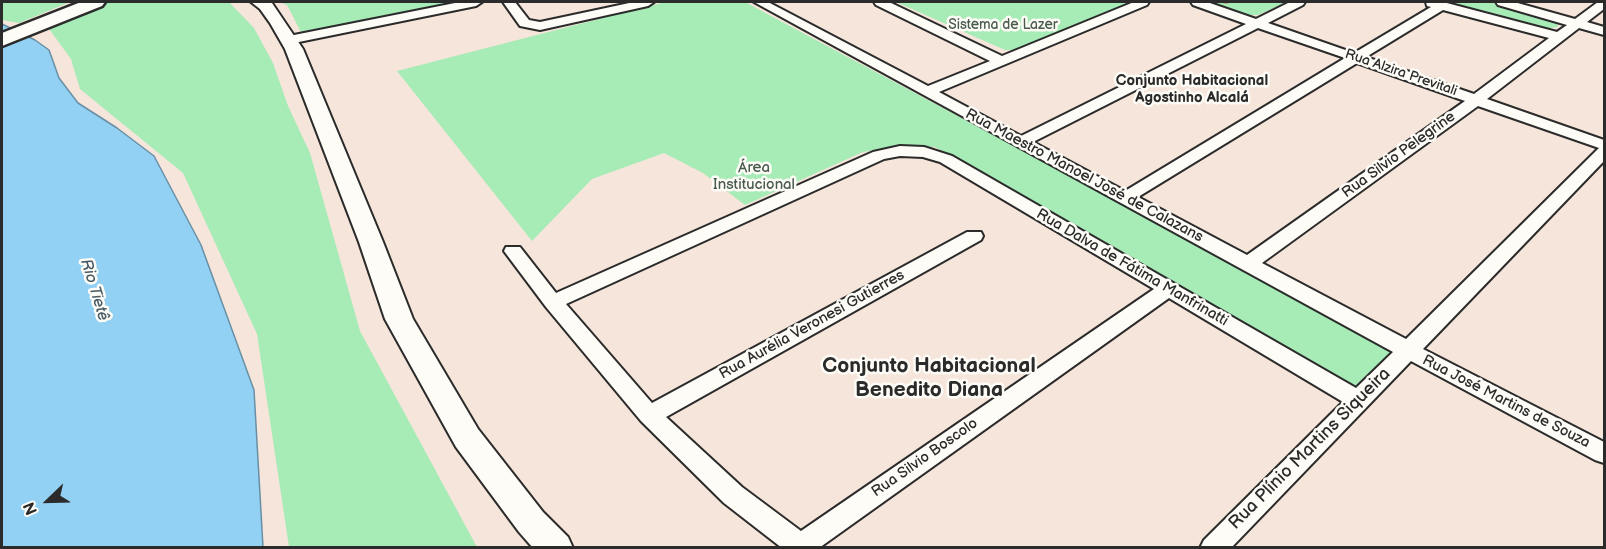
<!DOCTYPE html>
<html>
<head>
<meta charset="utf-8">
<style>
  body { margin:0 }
  #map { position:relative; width:1606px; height:549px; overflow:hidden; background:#f6e5da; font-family:"Balsamiq Sans",sans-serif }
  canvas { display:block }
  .frame { position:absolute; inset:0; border:3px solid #2b2b2b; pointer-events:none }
  .north { position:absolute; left:18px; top:471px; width:60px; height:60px; -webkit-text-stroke:4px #fdfcf7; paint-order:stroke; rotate:247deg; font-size:16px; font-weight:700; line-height:24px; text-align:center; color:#2b2b2b }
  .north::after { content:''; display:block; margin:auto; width:21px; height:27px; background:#2b2b2b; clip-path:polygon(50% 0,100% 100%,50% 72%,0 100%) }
</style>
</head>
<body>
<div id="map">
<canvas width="1606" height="549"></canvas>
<div class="frame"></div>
<div class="north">N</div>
</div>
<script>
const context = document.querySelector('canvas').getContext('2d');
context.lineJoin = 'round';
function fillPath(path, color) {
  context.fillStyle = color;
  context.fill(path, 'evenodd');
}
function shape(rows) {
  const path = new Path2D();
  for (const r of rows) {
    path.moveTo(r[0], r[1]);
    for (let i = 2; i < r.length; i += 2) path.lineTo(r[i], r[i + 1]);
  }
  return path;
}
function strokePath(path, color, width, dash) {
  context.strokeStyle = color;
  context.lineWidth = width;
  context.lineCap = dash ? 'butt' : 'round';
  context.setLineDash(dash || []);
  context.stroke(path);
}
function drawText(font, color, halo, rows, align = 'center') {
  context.font = font + ' "Balsamiq Sans",sans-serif';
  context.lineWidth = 5;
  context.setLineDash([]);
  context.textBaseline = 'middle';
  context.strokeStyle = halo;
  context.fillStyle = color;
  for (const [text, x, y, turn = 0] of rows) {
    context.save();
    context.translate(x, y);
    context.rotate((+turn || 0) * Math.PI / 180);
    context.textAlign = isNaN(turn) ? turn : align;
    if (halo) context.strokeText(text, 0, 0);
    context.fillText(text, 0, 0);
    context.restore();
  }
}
fillPath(shape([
  [2,2,70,2,19,23,2,20],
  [106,2,229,2,254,28,273,63,288,106,310,153,360,331,477,547,289,547,257,334,183,173,80,89,71,59,47,26],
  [279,2,463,2,302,34,287,5],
  [665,2,745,2,1395,350,1353,389,935,147,899,146,863,152,745,205,703,173,664,153,592,179,532,241,397,71],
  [896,2,1131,2,1015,50,1005,50],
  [1208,2,1287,2,1258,15,1247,15],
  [1439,2,1489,2,1552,20,1557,22,1558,27,1541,29]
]), '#a7ebb7');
const water = shape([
  [2,24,35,40,49,50,59,78,78,103,117,128,154,156,201,245,254,390,263,547,2,548,2,24]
]);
fillPath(water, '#93d1f4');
strokePath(water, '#698fa4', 1.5);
const minor = shape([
  [460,2,482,2,476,6,289,44,282,40,289,36,460,2],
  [503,2,515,2,529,20,540,22,634,2,654,2,648,6,540,30,520,26,503,2],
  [754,2,768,2,928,86,990,61,876,5,874,2,889,2,1002,56,1134,2,1149,2,1147,5,939,92,1021,136,1246,24,1193,5,1191,2,1207,2,1256,19,1290,2,1305,2,1303,5,1268,23,1354,53,1431,7,1427,6,1426,2,1443,2,1557,32,1567,25,1498,5,1496,2,1514,2,1575,19,1598,2,1604,2,1604,9,1587,22,1604,27,1604,35,1579,28,1487,99,1604,140,1604,161,1423,349,1604,442,1604,463,1595,460,1411,361,1231,548,1200,548,1204,540,1343,402,1169,298,819,548,782,548,724,503,641,421,546,307,504,251,506,247,520,247,556,293,873,152,900,146,924,147,952,156,1356,388,1393,352,754,2],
  [1443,10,1549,38,1474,94,1366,57,1443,10],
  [1258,28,1345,58,1125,191,1033,142,1258,28],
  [1357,63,1465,101,1247,255,1138,197,1357,63],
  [1478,106,1599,148,1406,339,1262,263,1478,106],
  [900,156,923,157,940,162,1154,289,801,531,742,487,666,417,981,240,983,236,981,232,967,232,652,403,566,304,884,159,900,156]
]);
const tertiary = shape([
  [251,2,272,3,303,49,383,242,413,319,478,429,543,512,568,537,573,548,533,548,519,532,456,447,385,319,359,242,285,49,270,23,260,9,251,2]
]);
const secondary = shape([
  [81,2,105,2,102,6,2,46,2,33,81,2]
]);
strokePath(minor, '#2b2b2b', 4);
strokePath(tertiary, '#2b2b2b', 4);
strokePath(secondary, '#2b2b2b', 5);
fillPath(minor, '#fdfcf7');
fillPath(tertiary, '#fdfcf7');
fillPath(secondary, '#fdfcf7');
fillPath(shape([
  [1218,2,1232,2,1226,4]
]), '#c49683');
drawText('14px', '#4a5b4e', '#fdfcf7', [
  ["Sistema de Lazer",1003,25]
]);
drawText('14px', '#2b2b2b', '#fdfcf7', [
  ["Rua Alzira Previtali",1401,73,19]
]);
drawText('bold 15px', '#2b2b2b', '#fdfcf7', [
  ["Conjunto Habitacional",1192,81],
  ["Agostinho Alcalá",1192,98]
]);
drawText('15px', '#2b2b2b', '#fdfcf7', [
  ["Rua Silvio Pelegrine",1399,155,-36],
  ["Rua Maestro Manoel José de Calazans",1084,176,28],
  ["Rua Dalva de Fátima Manfrinatti",1132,268,30],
  ["Rua Aurélia Veronesi Gutierres",812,325,-29],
  ["Rua José Martins de Souza",1506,402,27],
  ["Rua Silvio Boscolo",925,458,-35]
]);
drawText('15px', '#4a5b4e', '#fdfcf7', [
  ["Área",754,168],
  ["Institucional",754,185]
]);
drawText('italic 16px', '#4a5d67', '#fdfcf7', [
  ["Rio Tietê",94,290,73]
]);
drawText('18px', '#2b2b2b', '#fdfcf7', [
  ["Rua Plínio Martins Siqueira",1310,449,-45]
]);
drawText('bold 21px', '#2b2b2b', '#fdfcf7', [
  ["Conjunto Habitacional",929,367],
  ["Benedito Diana",929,391]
]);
</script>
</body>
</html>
